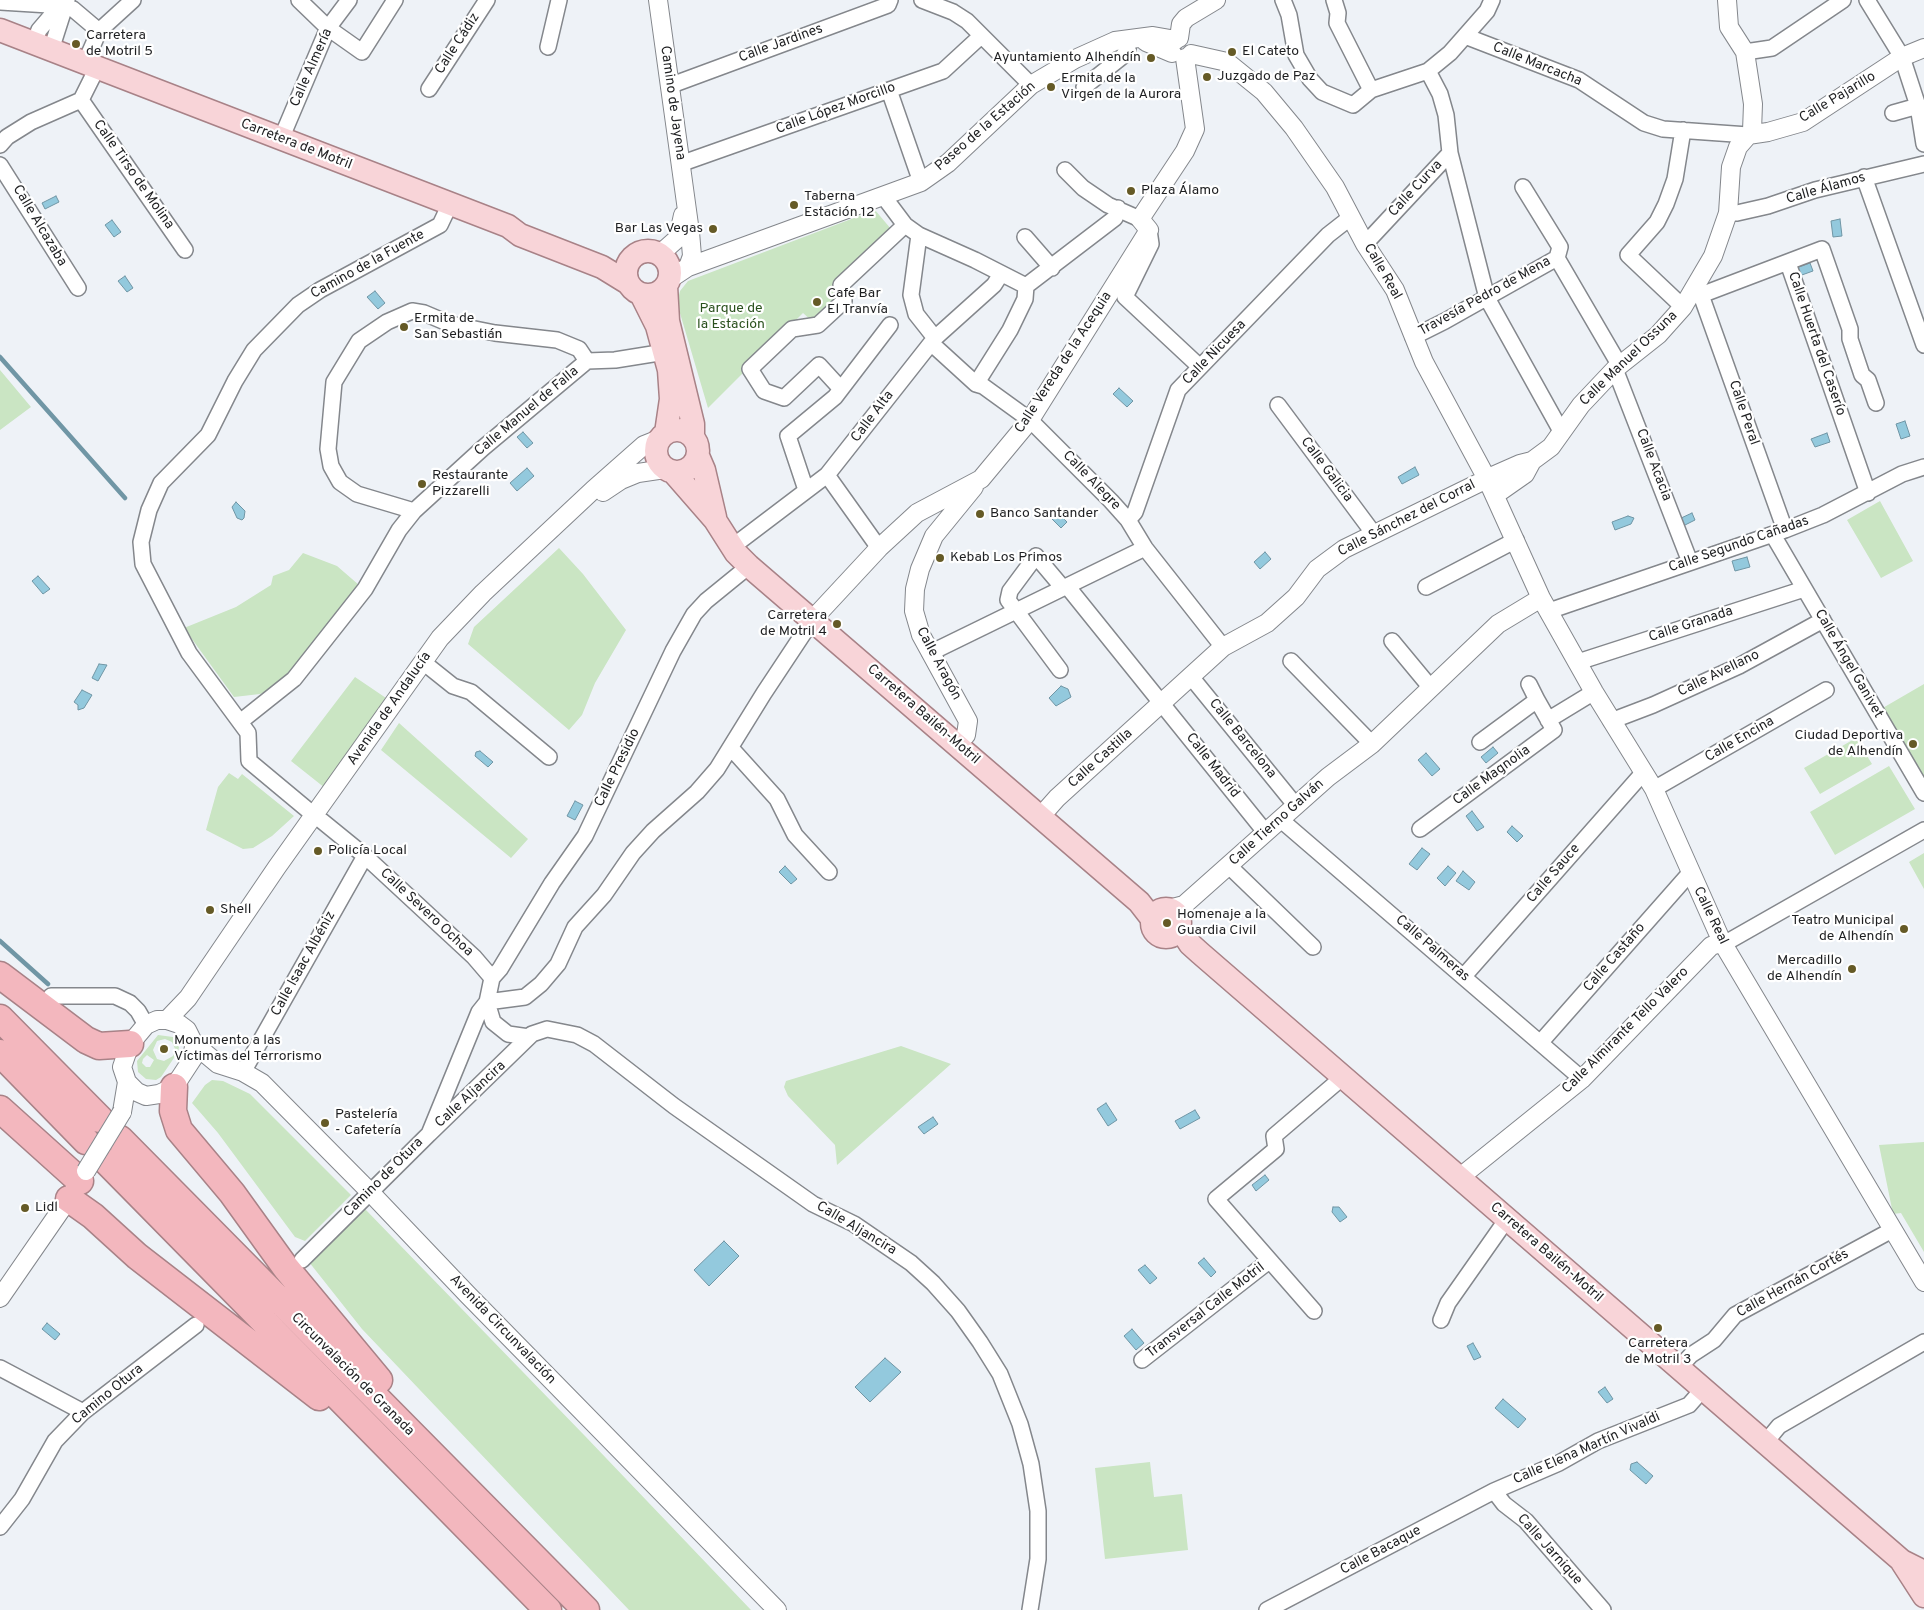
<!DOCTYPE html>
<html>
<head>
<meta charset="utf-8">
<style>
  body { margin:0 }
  canvas { display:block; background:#eef2f7 }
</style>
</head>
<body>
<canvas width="1924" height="1610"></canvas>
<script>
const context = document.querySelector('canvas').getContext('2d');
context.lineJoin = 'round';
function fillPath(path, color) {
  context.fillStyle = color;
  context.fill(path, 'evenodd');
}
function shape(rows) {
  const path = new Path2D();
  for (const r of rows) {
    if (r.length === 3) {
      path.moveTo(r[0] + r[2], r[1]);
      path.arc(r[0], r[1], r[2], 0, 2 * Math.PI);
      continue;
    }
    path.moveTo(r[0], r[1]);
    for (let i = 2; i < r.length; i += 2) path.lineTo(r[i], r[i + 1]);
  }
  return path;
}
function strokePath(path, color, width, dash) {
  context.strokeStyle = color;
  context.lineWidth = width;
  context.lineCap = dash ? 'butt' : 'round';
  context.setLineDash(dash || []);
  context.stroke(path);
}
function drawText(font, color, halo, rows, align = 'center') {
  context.font = font + ' Overpass,sans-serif';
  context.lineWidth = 4.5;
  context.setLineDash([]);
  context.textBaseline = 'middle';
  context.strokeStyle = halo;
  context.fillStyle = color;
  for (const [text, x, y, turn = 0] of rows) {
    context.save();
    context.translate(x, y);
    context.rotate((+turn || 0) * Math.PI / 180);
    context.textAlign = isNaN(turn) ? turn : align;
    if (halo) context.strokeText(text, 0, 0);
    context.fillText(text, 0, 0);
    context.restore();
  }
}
fillPath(shape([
  [875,210,891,229,833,286,841,296,813,322,803,313,708,408,677,303,680,291,688,281],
  [0,370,31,407,0,430],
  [1880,501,1913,561,1881,578,1847,520],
  [559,548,583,574,626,630,595,683,582,715,569,730,468,644,474,627],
  [303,553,337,566,359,585,290,676,272,690,260,694,234,697,184,628,236,607,271,585,273,576,289,570],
  [355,677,386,698,325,788,291,761],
  [1924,684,1924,779,1881,709],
  [399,723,528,839,511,858,381,750],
  [1856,738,1872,764,1820,794,1804,768],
  [1889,766,1915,809,1835,855,1810,812],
  [229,773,238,779,242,774,294,816,272,836,253,848,243,849,206,830,218,787],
  [1924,853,1924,889,1909,862],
  [158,1035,173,1037,179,1047,178,1052,161,1077,156,1080,146,1079,138,1072,137,1061],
  [165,1039,172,1042,175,1049,173,1056,164,1061,157,1059,153,1050,157,1041],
  [147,1055,154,1060,150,1067,146,1067,142,1063,143,1059],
  [901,1046,951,1064,837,1165,835,1145,788,1096,784,1087,786,1081],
  [212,1080,223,1081,250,1094,351,1195,305,1241,295,1237,218,1133,192,1103,205,1085],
  [1924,1142,1924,1252,1901,1213,1893,1214,1879,1145],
  [365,1209,585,1436,751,1610,629,1610,362,1329,309,1262],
  [1150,1462,1154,1497,1182,1494,1188,1550,1105,1559,1095,1468]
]), '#cae5c3');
const water = shape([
  [56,196,59,202,45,209,42,203,56,196],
  [1840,219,1842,236,1833,237,1831,221,1840,219],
  [112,220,121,232,114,237,105,225,112,220],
  [1810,263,1813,271,1799,276,1796,268,1810,263],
  [125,276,133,288,127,292,118,281,125,276],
  [375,291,385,303,378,309,367,297,375,291],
  [1119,388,1133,401,1127,407,1113,394,1119,388],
  [1905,421,1910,436,1901,439,1896,424,1905,421],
  [523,432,533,443,527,448,517,437,523,432],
  [1827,433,1830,442,1815,447,1811,439,1827,433],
  [1415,467,1419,475,1402,484,1398,477,1415,467],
  [527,468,534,476,517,491,510,483,527,468],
  [236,502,245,511,244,518,242,520,237,518,232,507,236,502],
  [1055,510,1067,522,1061,528,1049,516,1050,511,1055,510],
  [1692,513,1695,520,1683,526,1679,519,1692,513],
  [1628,516,1634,518,1631,524,1615,530,1612,522,1628,516],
  [1265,552,1271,559,1260,569,1254,562,1265,552],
  [1747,557,1750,567,1735,571,1732,561,1747,557],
  [38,576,50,589,43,594,32,581,38,576],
  [99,664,107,665,98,681,92,678,99,664],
  [1061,686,1068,689,1071,697,1056,706,1049,698,1061,686],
  [82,690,92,695,84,708,78,710,78,705,74,702,82,690],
  [1493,747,1498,753,1486,763,1481,757,1493,747],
  [480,751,493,762,488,767,475,756,476,752,480,751],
  [1426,753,1440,769,1432,776,1418,760,1426,753],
  [575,801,583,805,575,820,567,816,575,801],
  [1472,811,1484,827,1477,831,1466,816,1472,811],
  [1512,826,1523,836,1517,842,1507,832,1512,826],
  [1422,848,1430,854,1417,870,1409,864,1422,848],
  [785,866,797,879,791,884,779,872,785,866],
  [1448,866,1456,873,1445,886,1437,878,1448,866],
  [1463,871,1475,882,1469,890,1456,881,1463,871],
  [1106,1103,1117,1120,1108,1126,1097,1109,1106,1103],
  [1195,1110,1200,1118,1180,1129,1175,1121,1195,1110],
  [933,1117,938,1124,924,1134,918,1127,933,1117],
  [1265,1175,1269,1180,1256,1191,1252,1185,1265,1175],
  [1333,1207,1339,1207,1347,1217,1340,1222,1332,1212,1333,1207],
  [724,1241,739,1256,709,1286,694,1270,724,1241],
  [1204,1258,1216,1272,1211,1277,1198,1263,1204,1258],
  [1145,1265,1157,1278,1150,1284,1138,1270,1145,1265],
  [47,1323,60,1334,55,1340,42,1329,47,1323],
  [1132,1329,1144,1343,1136,1350,1124,1336,1132,1329],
  [1473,1343,1481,1357,1474,1360,1467,1346,1473,1343],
  [885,1358,901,1372,870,1402,855,1387,885,1358],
  [1605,1387,1613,1399,1607,1403,1598,1392,1605,1387],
  [1503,1399,1526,1419,1518,1428,1495,1408,1503,1399],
  [1637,1462,1653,1476,1646,1484,1630,1470,1631,1464,1637,1462]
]);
fillPath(water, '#93c9dd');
strokePath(water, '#7096a5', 1);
strokePath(shape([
  [0,357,125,498],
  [0,941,48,984]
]), '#7096a5', 4.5);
const minor = shape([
  [299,0,328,28,362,52,395,0],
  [922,0,953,12,967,21,1031,85],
  [1283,0,1289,15,1296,55,1310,79,1322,92,1353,105,1371,90,1428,71,1450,53,1465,36,1487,11,1492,0],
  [1334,0,1338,13,1337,23,1371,90],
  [1867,0,1902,57,1918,106,1924,144],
  [0,2,65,6,73,9,99,31],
  [1465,36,1579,80,1644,123,1663,129,1748,135],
  [34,43,39,30,51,16,65,6],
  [548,47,559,0],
  [51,50,67,0],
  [1745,52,1772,48,1843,0],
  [85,63,99,31,133,0],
  [1428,71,1440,94,1446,115,1450,153,1487,298,1561,431],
  [669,86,888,5,890,0],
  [1084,87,1123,56,1128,49,1126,39],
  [429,89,487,0],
  [889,90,921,182],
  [81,100,185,250],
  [1893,113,1918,106],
  [281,139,328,28,349,0],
  [0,145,7,137,31,122,81,100,97,68],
  [680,164,943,71,981,36],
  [0,165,78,288],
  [1065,170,1083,188,1108,205,1140,219],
  [1864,177,1924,345],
  [1523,187,1560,247,1557,258,1620,366],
  [884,197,905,225,919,235,975,260,1026,286],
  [1728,213,1737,213,1768,206,1815,190,1924,164],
  [1149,230,1151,244,1125,297,1200,367],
  [919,235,911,295,916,314,935,338],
  [1025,237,1052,268],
  [1365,244,1450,153],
  [1788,263,1868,493],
  [1026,286,1115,218,1118,208],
  [1693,291,1701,295,1822,249,1850,329,1850,339,1862,375,1868,380,1876,403],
  [1701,295,1785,530],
  [1683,307,1628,255,1657,222,1666,204,1675,179,1683,130],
  [1413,337,1445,321,1557,258],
  [931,343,976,384,983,386,1030,420,1111,501,1128,520,1145,548,1223,647],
  [1615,369,1690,562],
  [976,384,1010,330,1025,299,1026,286],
  [841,389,819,365,784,398,764,391,750,369,792,329,818,325,844,301,841,285,905,225],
  [1278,405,1374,534],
  [827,475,879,548],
  [806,490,788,436,835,397,890,325],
  [414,511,357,494,340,482,331,466,328,449,334,382,359,341,387,322,412,311,424,313,450,324,495,333,557,340,579,349,587,361],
  [1128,520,1135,512,1178,390,1328,235,1351,217],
  [1773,535,1924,793],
  [732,547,827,475,935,338,994,285,1001,274],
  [1067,586,1262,828],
  [1426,587,1516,540],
  [1549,611,1785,530,1823,515,1902,474,1924,467],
  [1392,641,1431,688],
  [930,653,1145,548],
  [1291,661,1372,744],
  [1578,662,1804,589],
  [428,666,453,686,471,692,549,757],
  [1060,670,1008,600,1010,591,1036,556,1063,588],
  [1192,678,1292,801],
  [1529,684,1537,700],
  [1548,720,1594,692],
  [1611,721,1653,705,1739,666,1823,620],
  [240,722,294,679,365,589,399,530,414,511,483,448,587,361,615,360,665,352],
  [731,748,777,799,795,835,829,872],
  [1654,789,1826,690],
  [315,816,249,761,248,733,189,653,143,564,141,542,149,510,161,483,208,435,235,381,254,350,298,305,320,290,440,225,450,204],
  [1281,820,1582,1079],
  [322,821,365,856,474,957,492,978,487,1002,493,1022,508,1034,529,1037],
  [1420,829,1554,730,1537,700,1480,742],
  [1229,866,1313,947],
  [1722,942,1729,941,1924,830],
  [1464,976,1643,773],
  [492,978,500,969,552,883,585,836,673,651,694,614,706,601,749,566],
  [51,996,115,996,130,1003,138,1011,146,1025],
  [1540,1043,1690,873],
  [243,1072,365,856],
  [429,1134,532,1034,547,1029,577,1035,594,1044,674,1106,813,1204,854,1224,911,1263,933,1283,958,1311,980,1342,1000,1374,1020,1424,1031,1464,1038,1511,1038,1559,1030,1610],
  [302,1260,429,1134,479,1012,487,1002,525,997,541,984,558,964,575,927,604,895,633,853,653,831,697,792,717,769,764,693,813,619],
  [1314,1311,1216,1199,1276,1149,1274,1136,1343,1077],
  [1441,1320,1448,1303,1507,1219],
  [1142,1360,1269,1261],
  [0,1368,83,1412],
  [1679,1368,1691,1355,1714,1340,1735,1315,1892,1230],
  [1765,1443,1779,1426,1924,1342],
  [1494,1491,1504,1504,1526,1521,1603,1610],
  [0,1527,22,1499,55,1441,83,1412,196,1325],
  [1267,1610,1494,1491,1559,1463,1598,1441,1689,1405,1703,1389]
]);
const tertiary = shape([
  [658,0,690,232,692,256,688,267],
  [1179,38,1181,24,1186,18,1216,0],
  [1146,42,1172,53],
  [1191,54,1227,62,1264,92,1294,128,1335,187,1365,244,1395,290,1424,362,1487,479,1541,598,1594,692,1654,789,1722,942,1924,1282],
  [1748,135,1768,132,1803,122,1902,57,1924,48],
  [660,254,678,238,683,215],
  [670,279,688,267,921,182,948,163,1031,85,1075,59,1115,41,1153,36,1176,40],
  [603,492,621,480,638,473,665,469],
  [1495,495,1525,474,1532,461,1551,447,1581,405,1615,369,1658,335,1683,307,1713,256,1728,213,1731,167,1738,147,1752,131,1753,104,1745,52,1729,27,1727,0],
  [813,619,879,548,917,513,981,479,1030,420,1149,230,1140,219,1185,151,1195,129,1185,58],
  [956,744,966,735,968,721,921,635,914,611,915,589,920,569,934,536,974,487],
  [1041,816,1057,798,1223,647,1267,623,1296,597,1317,569,1344,549,1495,475,1520,464,1532,461],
  [1169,909,1184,905,1328,777,1372,744,1498,624,1541,598],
  [167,1020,188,998,277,867,440,638,483,593,593,490,644,445,659,439],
  [194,1044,193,1058,174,1087,159,1094,146,1096,137,1092,127,1082,122,1067,130,1044,146,1025,157,1020,167,1020,179,1024,187,1030,194,1044,218,1064,243,1072,262,1083,370,1192,468,1295,777,1610],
  [122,1112,127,1082],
  [1459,1178,1582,1079,1711,946,1722,942],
  [0,1298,74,1191]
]);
const primary = shape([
  [0,30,508,226,520,235,602,267,628,283],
  [648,273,22],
  [666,286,668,321,693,424,693,437],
  [641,294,657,326,669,370,671,399,666,433],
  [677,451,21],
  [698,456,704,470,715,517],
  [674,473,715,520,736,553,749,566,1139,902,1153,920],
  [1166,923,14],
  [1179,927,1190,944,1200,953,1836,1504,1902,1561,1924,1572],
  [1902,1562,1924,1596]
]);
const motorway = shape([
  [0,975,86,1040,99,1046,130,1044],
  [0,1018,100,1119],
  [0,1053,86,1141],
  [174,1087,173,1111,179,1130,232,1193,286,1268,379,1380],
  [0,1109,80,1181],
  [120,1139,586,1610],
  [106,1161,548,1610],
  [69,1199,93,1216,137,1256,319,1397]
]);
strokePath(minor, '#84878c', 18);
strokePath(tertiary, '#84878c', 20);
strokePath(primary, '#a88287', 25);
strokePath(motorway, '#a88287', 29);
strokePath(minor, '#fff', 15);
strokePath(tertiary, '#fff', 18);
strokePath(primary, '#f8d4d8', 22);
strokePath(motorway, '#f3b7be', 26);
const tertiaryBridge = shape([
  [86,1171,122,1112]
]);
strokePath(tertiaryBridge, '#84878c', 20, []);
strokePath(tertiaryBridge, '#fff', 18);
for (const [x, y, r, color] of [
  [76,44,5,"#655a26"],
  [1232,52,5,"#655a26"],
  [1151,58,5,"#655a26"],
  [1207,77,5,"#655a26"],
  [1051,87,5,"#655a26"],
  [1131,191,5,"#655a26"],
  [794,205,5,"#655a26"],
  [713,229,5,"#655a26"],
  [817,302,5,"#655a26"],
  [404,327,5,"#655a26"],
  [422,484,5,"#655a26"],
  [980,514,5,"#655a26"],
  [940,558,5,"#655a26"],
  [837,624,5,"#655a26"],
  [1913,744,5,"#655a26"],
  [318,851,5,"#655a26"],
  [210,910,5,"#655a26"],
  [1167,923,5,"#655a26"],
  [1904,929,5,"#655a26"],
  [1852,969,5,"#655a26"],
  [164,1049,5,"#655a26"],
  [325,1123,5,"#655a26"],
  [25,1208,5,"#655a26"],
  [1658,1328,5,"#655a26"]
]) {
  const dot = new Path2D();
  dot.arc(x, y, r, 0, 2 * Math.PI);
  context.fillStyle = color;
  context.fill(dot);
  strokePath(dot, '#fff', 2);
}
drawText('14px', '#1e1f21', '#fff', [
  ["Carretera",86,36],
  ["de Motril 5",86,52],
  ["El Cateto",1242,52],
  ["Ayuntamiento Alhendín",1141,58,"right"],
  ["Juzgado de Paz",1217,77],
  ["Ermita de la",1061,79],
  ["Virgen de la Aurora",1061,95],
  ["Plaza Álamo",1141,191],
  ["Taberna",804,197],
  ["Estación 12",804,213],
  ["Bar Las Vegas",703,229,"right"],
  ["Cafe Bar",827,294],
  ["El Tranvía",827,310],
  ["Ermita de",414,319],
  ["San Sebastián",414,335],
  ["Restaurante",432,476],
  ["Pizzarelli",432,492],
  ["Banco Santander",990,514],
  ["Kebab Los Primos",950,558],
  ["Carretera",827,616,"right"],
  ["de Motril 4",827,632,"right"],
  ["Ciudad Deportiva",1903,736,"right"],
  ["de Alhendín",1903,752,"right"],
  ["Policía Local",328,851],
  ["Shell",220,910],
  ["Homenaje a la",1177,915],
  ["Guardia Civil",1177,931],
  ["Teatro Municipal",1894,921,"right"],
  ["de Alhendín",1894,937,"right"],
  ["Mercadillo",1842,961,"right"],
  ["de Alhendín",1842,977,"right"],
  ["Monumento a las",174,1041],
  ["Víctimas del Terrorismo",174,1057],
  ["Pastelería",335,1115],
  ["- Cafetería",335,1131],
  ["Lidl",35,1208],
  ["Carretera",1658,1344,"center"],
  ["de Motril 3",1658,1360,"center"]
], 'left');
drawText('14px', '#1e1f21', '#fff', [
  ["Calle Cádiz",458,44,-57],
  ["Calle Jardines",781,44,-20],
  ["Calle Marcacha",1537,65,22],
  ["Calle Almería",312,68,-66],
  ["Calle Pajarillo",1838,98,-31],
  ["Camino de Jayena",672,103,82],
  ["Calle López Morcillo",836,109,-20],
  ["Paseo de la Estación",986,127,-41],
  ["Carretera de Motril",296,145,21],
  ["Calle Tirso de Molina",133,175,55],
  ["Calle Curva",1416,189,-47],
  ["Calle Álamos",1826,189,-16],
  ["Calle Alcazaba",39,226,59],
  ["Camino de la Fuente",368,265,-29],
  ["Calle Real",1382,272,60],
  ["Travesía Pedro de Mena",1485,297,-29],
  ["Calle Huerta del Caserío",1816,344,71],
  ["Calle Nicuesa",1215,353,-46],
  ["Calle Manuel Ossuna",1629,359,-44],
  ["Calle Vereda de la Acequia",1064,363,-57],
  ["Calle Manuel de Falla",527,412,-40],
  ["Calle Peral",1743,413,71],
  ["Calle Alta",873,417,-53],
  ["Calle Acacia",1653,465,69],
  ["Calle Galicia",1326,470,53],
  ["Calle Alegre",1091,481,46],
  ["Calle Sánchez del Corral",1407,519,-27],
  ["Calle Segundo Cañadas",1739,545,-19],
  ["Calle Granada",1691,625,-18],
  ["Calle Aragón",938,664,62],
  ["Calle Ángel Ganivet",1848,664,60],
  ["Calle Avellano",1719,674,-26],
  ["Avenida de Andalucía",390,709,-55],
  ["Carretera Bailén-Motril",923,715,41],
  ["Calle Barcelona",1242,739,51],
  ["Calle Encina",1740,740,-30],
  ["Calle Castilla",1101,759,-42],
  ["Calle Madrid",1212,766,52],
  ["Calle Presidio",618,768,-64],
  ["Calle Magnolia",1492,776,-36],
  ["Calle Tierno Galván",1277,823,-42],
  ["Calle Sauce",1554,874,-49],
  ["Calle Severo Ochoa",426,913,43],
  ["Calle Real",1710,916,64],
  ["Calle Palmeras",1432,949,41],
  ["Calle Castaño",1615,958,-49],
  ["Calle Isaac Albéniz",304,964,-61],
  ["Calle Almirante Tello Valero",1626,1031,-45],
  ["Calle Aljancira",471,1095,-43],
  ["Camino de Otura",384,1178,-45],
  ["Calle Aljancira",856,1229,31],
  ["Carretera Bailén-Motril",1546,1253,41],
  ["Calle Hernán Cortés",1793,1284,-29],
  ["Transversal Calle Motril",1206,1311,-38],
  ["Avenida Circunvalación",502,1330,46],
  ["Circunvalación de Granada",352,1375,45],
  ["Camino Otura",108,1395,-39],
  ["Calle Elena Martín Vivaldi",1587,1449,-24],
  ["Calle Jarnique",1549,1550,48],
  ["Calle Bacaque",1381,1551,-28]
]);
drawText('14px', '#2a511d', '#fff', [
  ["Parque de",731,309],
  ["la Estación",731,325]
]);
</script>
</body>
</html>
